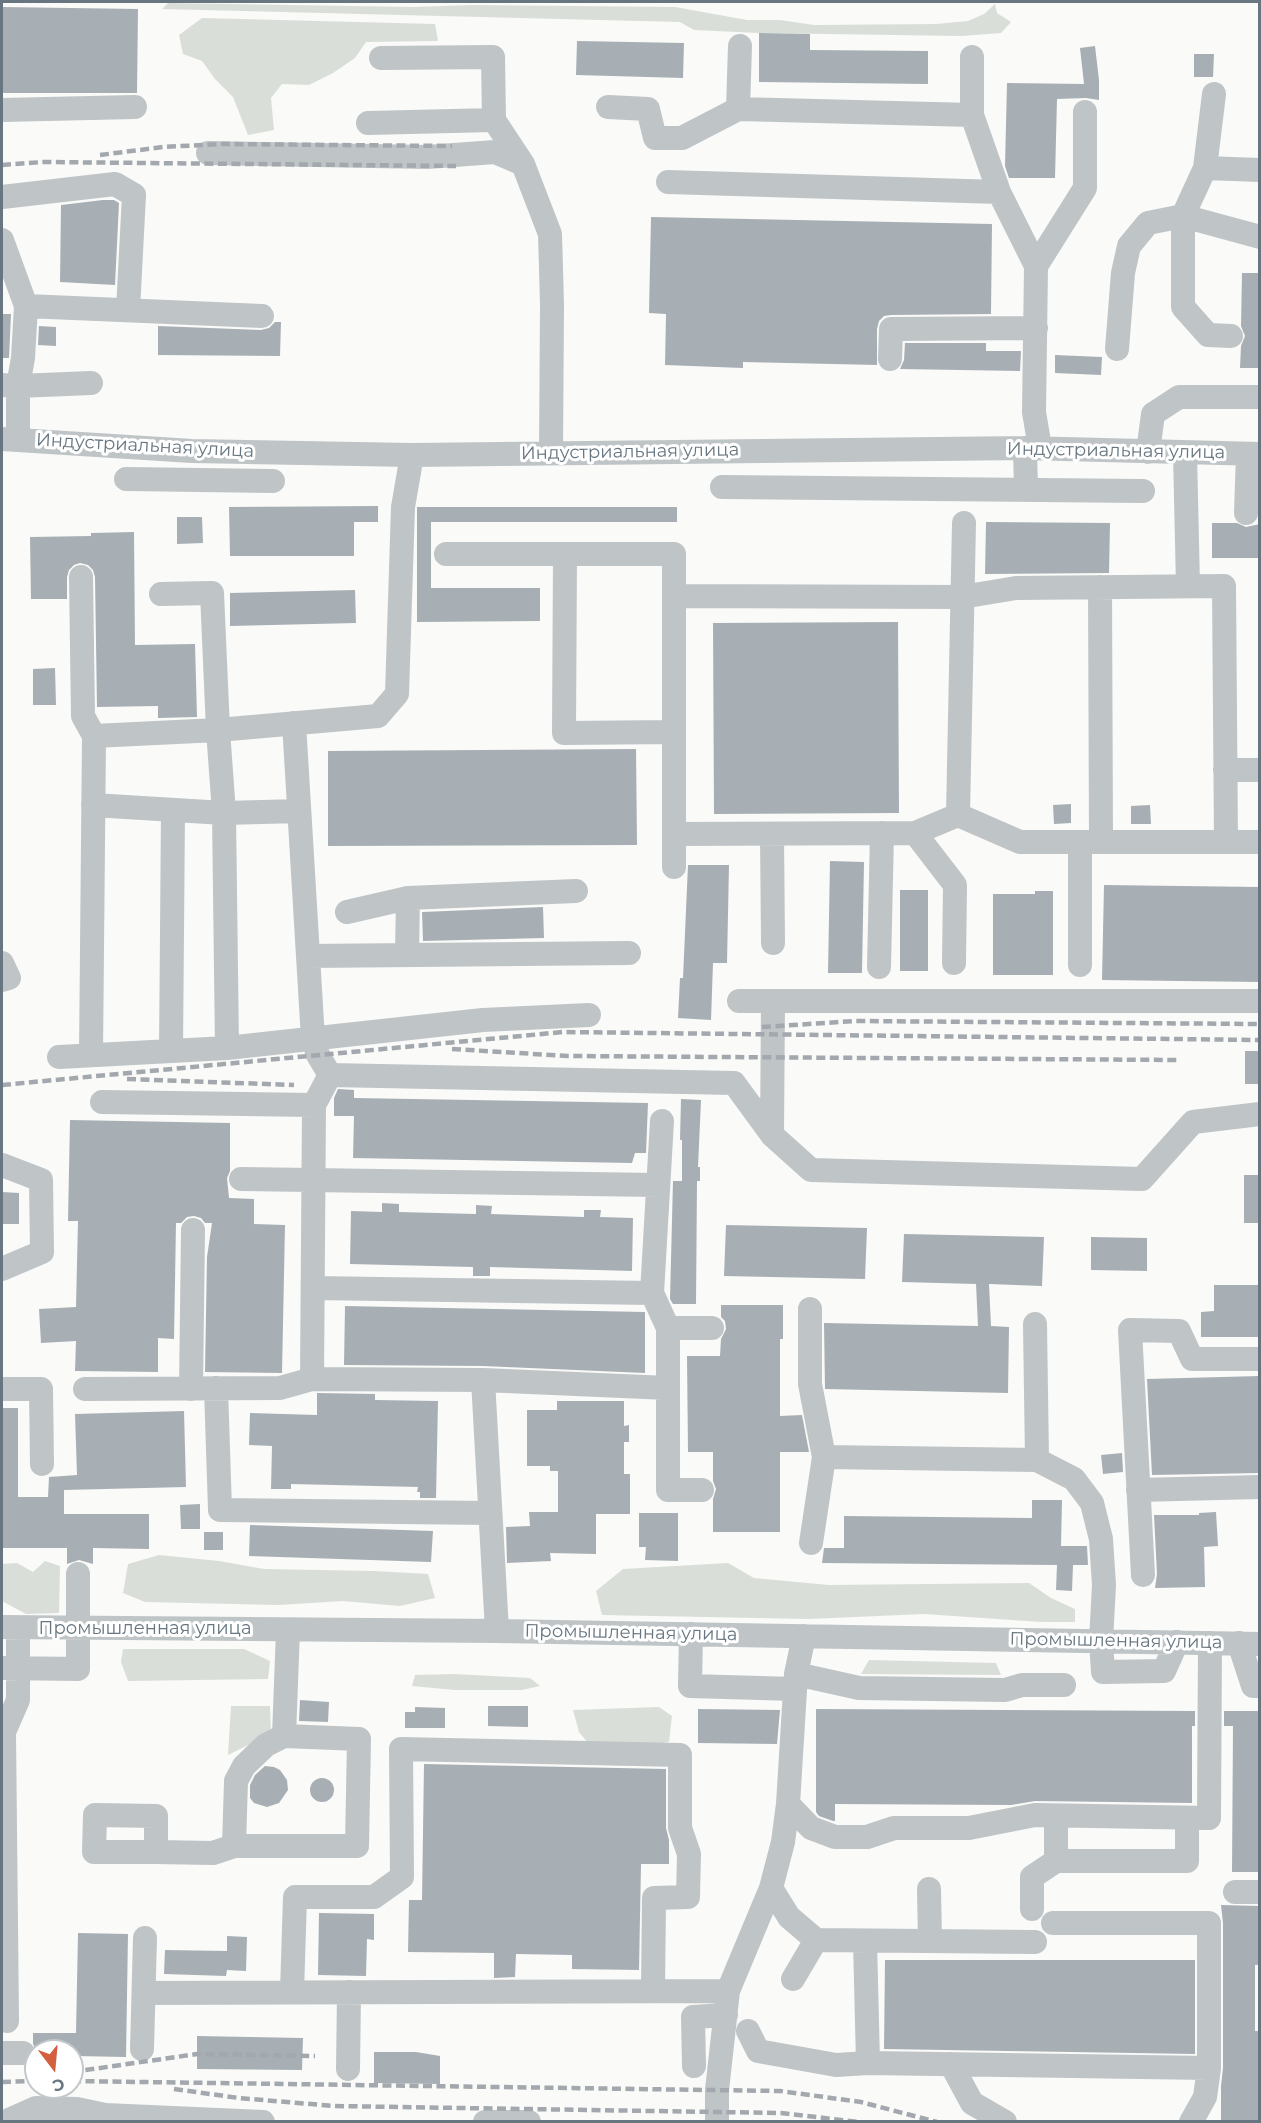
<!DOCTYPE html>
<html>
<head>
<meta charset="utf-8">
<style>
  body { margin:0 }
  #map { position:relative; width:1261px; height:2123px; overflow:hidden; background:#fafaf8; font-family:Montserrat,sans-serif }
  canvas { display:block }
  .frame { position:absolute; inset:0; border:3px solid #677680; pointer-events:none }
  .north { position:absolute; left:24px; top:2039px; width:60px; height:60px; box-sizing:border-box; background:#fff; border:2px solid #c2c8cc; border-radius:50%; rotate:164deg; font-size:16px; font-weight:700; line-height:24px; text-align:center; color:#677680 }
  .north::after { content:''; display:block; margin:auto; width:21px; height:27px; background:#d35f3f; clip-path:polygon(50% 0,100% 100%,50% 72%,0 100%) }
</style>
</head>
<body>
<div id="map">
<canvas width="1261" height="2123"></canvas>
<div class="frame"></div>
<div class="north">С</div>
</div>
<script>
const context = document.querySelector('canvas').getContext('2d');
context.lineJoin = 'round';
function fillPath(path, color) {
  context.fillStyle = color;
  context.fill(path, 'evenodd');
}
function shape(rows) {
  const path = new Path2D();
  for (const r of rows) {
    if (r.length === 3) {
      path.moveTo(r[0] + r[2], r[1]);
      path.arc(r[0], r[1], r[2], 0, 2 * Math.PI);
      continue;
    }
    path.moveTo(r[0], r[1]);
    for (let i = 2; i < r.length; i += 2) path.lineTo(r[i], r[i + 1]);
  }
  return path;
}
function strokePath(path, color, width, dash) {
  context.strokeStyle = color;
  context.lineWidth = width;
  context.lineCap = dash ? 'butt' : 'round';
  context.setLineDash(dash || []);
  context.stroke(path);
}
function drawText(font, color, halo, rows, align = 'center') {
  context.font = font + ' Montserrat,sans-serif';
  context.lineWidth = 6;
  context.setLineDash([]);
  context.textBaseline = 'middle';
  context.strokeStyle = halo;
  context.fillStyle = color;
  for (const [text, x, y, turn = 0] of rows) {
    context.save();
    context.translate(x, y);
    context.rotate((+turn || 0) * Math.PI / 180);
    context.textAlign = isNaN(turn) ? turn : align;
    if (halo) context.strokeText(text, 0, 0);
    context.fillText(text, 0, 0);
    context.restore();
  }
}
fillPath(shape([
  [168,3,414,7,472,5,675,7,747,20,780,20,814,25,936,24,968,21,984,14,995,4,997,13,1011,22,1001,33,962,36,759,33,694,30,680,22,162,9],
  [202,18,435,24,438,41,366,42,355,58,333,73,309,85,282,84,271,98,274,130,248,135,233,97,215,79,202,61,183,54,179,35],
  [159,1555,219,1561,264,1569,374,1571,428,1574,435,1598,400,1606,343,1601,279,1605,145,1602,123,1593,128,1564],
  [45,1561,60,1566,59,1613,26,1614,2,1601,2,1564,17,1563,33,1572],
  [728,1563,754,1578,829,1585,1029,1583,1051,1598,1075,1609,1075,1622,1041,1622,924,1614,809,1619,602,1615,596,1591,623,1569],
  [123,1649,244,1649,270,1661,268,1679,128,1681,121,1662],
  [869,1660,996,1663,1001,1675,861,1674],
  [454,1674,530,1678,540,1686,522,1690,455,1690,412,1686,415,1675],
  [231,1706,270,1706,271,1734,228,1755],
  [659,1707,672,1716,669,1742,642,1746,589,1744,579,1732,573,1710]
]), '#daded8');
fillPath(shape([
  [2,7,138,9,137,93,2,93],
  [759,33,810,34,810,50,928,51,928,84,759,82],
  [577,41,684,43,683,78,576,75],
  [1095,46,1099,80,1099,100,1086,98,1057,99,1055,178,1009,178,1005,166,1007,83,1084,84,1080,48],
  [1194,54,1214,54,1213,77,1194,77],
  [103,200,114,200,119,203,115,285,60,282,61,205],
  [651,217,992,224,991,314,891,315,884,316,879,321,877,329,877,365,743,362,743,368,665,365,666,314,649,313],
  [1242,273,1260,273,1260,368,1240,368,1241,346,1245,336,1241,326],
  [2,314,11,314,9,358,2,358],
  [275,322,281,322,280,356,158,355,158,326,261,330,269,328],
  [39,326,56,327,56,346,38,345],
  [905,343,986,343,986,351,1021,351,1020,371,900,369,904,360],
  [1055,355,1102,357,1101,375,1055,373],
  [378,506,378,522,354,522,354,556,230,556,229,507],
  [417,507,677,507,677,522,431,522,431,588,540,588,540,621,417,622],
  [177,517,202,517,203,543,177,544],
  [986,522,1110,523,1109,573,985,574],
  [1212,523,1237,523,1246,527,1260,524,1260,558,1212,558],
  [134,532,135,645,195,644,197,717,158,718,158,706,97,707,95,577,93,570,88,565,80,563,74,565,69,570,67,577,67,599,31,599,30,537,91,536,91,533],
  [355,590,356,623,230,626,230,593],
  [898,622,899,813,714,814,713,623],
  [55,668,56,705,33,705,33,669],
  [636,749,637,845,328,846,328,751],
  [1071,804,1071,823,1054,824,1053,805],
  [1150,805,1151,824,1131,824,1131,806],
  [830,861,864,862,862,973,828,973],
  [688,865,729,865,727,963,713,963,711,1020,678,1018,680,978,683,978],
  [1104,885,1260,887,1260,982,1102,980],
  [900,890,928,890,928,971,900,971],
  [1035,891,1053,891,1053,975,993,975,993,894,1035,894],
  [543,907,544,938,423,941,422,912],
  [1245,1051,1260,1051,1260,1084,1245,1084],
  [338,1089,354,1090,354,1098,648,1103,646,1153,635,1153,632,1163,353,1158,354,1116,334,1116,334,1098],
  [681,1099,701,1100,698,1167,700,1167,700,1181,697,1181,696,1304,673,1304,670,1299,673,1181,682,1181,682,1140,680,1140],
  [70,1120,230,1123,230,1171,227,1178,229,1198,254,1199,254,1224,285,1225,282,1373,205,1372,207,1257,212,1223,205,1223,201,1218,194,1216,187,1217,181,1223,176,1223,174,1339,158,1338,158,1372,75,1371,76,1341,41,1343,39,1309,76,1307,78,1221,68,1221],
  [1244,1175,1260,1175,1260,1223,1244,1223],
  [2,1192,19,1193,19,1224,2,1224],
  [382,1203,399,1204,399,1212,476,1214,476,1205,492,1206,491,1214,584,1217,584,1210,601,1210,600,1217,633,1218,632,1271,490,1267,490,1276,473,1276,473,1267,350,1264,351,1211,382,1212],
  [726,1225,867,1228,865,1279,724,1276],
  [904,1234,1044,1237,1042,1286,989,1284,991,1326,1009,1327,1008,1393,825,1389,824,1323,978,1326,976,1284,902,1282],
  [1091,1237,1147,1238,1147,1271,1091,1270],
  [1214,1285,1260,1285,1260,1337,1201,1337,1201,1312,1214,1311],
  [721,1305,783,1305,783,1339,780,1339,780,1416,802,1415,809,1452,780,1452,780,1532,713,1532,713,1499,716,1489,713,1481,713,1452,688,1452,687,1356,720,1356,721,1339,726,1329,725,1321,721,1317],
  [345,1306,645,1312,645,1373,483,1366,344,1365],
  [1260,1376,1260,1473,1152,1475,1147,1379],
  [317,1393,375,1394,375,1400,438,1401,436,1498,420,1498,420,1492,417,1492,418,1487,291,1484,291,1489,271,1489,272,1446,249,1445,250,1413,317,1415],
  [557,1401,624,1401,624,1426,629,1425,629,1442,624,1442,624,1474,630,1474,630,1514,596,1514,596,1554,550,1553,551,1561,507,1563,506,1527,530,1526,529,1512,558,1512,558,1471,550,1471,550,1466,527,1466,527,1410,557,1410],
  [2,1408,18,1408,18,1497,48,1497,49,1477,77,1475,75,1414,184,1411,186,1487,64,1490,64,1514,149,1514,149,1549,93,1548,93,1564,79,1560,67,1564,67,1548,2,1548],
  [1122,1453,1123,1472,1103,1474,1101,1455],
  [1032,1500,1062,1500,1061,1546,1087,1546,1088,1565,1073,1565,1072,1591,1056,1590,1057,1565,822,1563,824,1548,844,1548,844,1516,1032,1518],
  [200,1504,200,1529,181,1529,180,1505],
  [1216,1512,1218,1546,1204,1547,1205,1587,1155,1588,1157,1574,1154,1515,1199,1515,1199,1513],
  [639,1513,678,1513,678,1561,645,1560,646,1547,639,1547],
  [250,1525,433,1531,431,1562,249,1556],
  [204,1532,223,1532,223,1550,204,1550],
  [300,1700,329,1702,328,1722,299,1721],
  [488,1706,528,1706,528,1727,488,1726],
  [415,1707,445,1708,445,1728,405,1728,405,1712,415,1712],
  [698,1709,780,1710,777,1744,698,1743],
  [816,1709,1195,1711,1195,1726,1192,1726,1192,1803,1035,1801,1011,1805,835,1804,835,1821,833,1821,819,1816,816,1812],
  [1224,1711,1260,1711,1260,1872,1232,1872,1233,1726,1224,1726],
  [424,1764,666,1769,666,1828,669,1840,669,1864,641,1864,639,1970,572,1969,572,1955,516,1954,515,1977,494,1978,494,1953,408,1952,409,1900,422,1900],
  [265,1766,274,1767,280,1770,287,1780,288,1790,279,1803,267,1807,254,1803,250,1798,250,1785,255,1775],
  [322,1790,12],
  [1221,1905,1260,1906,1260,1965,1255,1965,1255,2031,1260,2031,1260,2121,1221,2121,1221,2086,1223,2068,1223,1923],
  [319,1913,374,1914,374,1940,367,1939,366,1976,318,1975],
  [78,1933,128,1934,126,2057,75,2056,76,2051,37,2051,33,2044,33,2033,76,2033],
  [227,1936,247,1937,246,1971,227,1970,226,1976,164,1974,165,1950,227,1951],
  [885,1960,1195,1960,1195,2054,884,2049],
  [197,2036,303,2038,302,2070,197,2069],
  [374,2052,416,2052,440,2056,440,2084,374,2083]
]), '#a7afb4');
strokePath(shape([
  [972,57,972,115],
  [381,58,493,57,494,120],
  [608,107,648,109,655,138,682,138,738,109,972,115,999,192,1036,266,1034,412,1040,448],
  [738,109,740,46],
  [2,110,135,107],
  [368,123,494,120,523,164,550,234,552,304,551,453],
  [208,153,427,157,495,152,523,164],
  [1205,168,1214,94],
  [668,182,999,192],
  [2,197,115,184,134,195,128,310],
  [2,240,26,306,23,358,18,386,18,439],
  [1036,266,1085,188,1085,112],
  [26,306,262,316],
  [1231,336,1208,335,1183,307,1183,216,1205,168,1260,170],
  [1117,349,1123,273,1129,246,1148,223,1183,216,1260,237],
  [890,359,891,329,1036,328],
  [2,385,18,386,91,383],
  [2,439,192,451,412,455,1025,448,1260,454],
  [1025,448,1026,490],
  [1148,452,1153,414,1179,397,1260,397],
  [1185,453,1188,586],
  [126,479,273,481],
  [722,487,1143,491],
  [1246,513,1248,454],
  [964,523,958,815,1020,842,1260,842],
  [446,554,674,554,674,867],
  [565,554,564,733,674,732],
  [81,577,83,716,94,736,91,1055],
  [1100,587,1101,842],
  [161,594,212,593,218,730,224,813,227,1048],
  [674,596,962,597,1016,588,1224,586,1226,842],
  [294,723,313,1039,318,1055,330,1075],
  [94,736,218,730,378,716,397,694,403,507,412,455],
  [1225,770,1260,770],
  [93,805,224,813,299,811],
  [915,833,955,885,954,963],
  [674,834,915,833,958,815],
  [772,834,773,943],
  [1080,842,1080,965],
  [347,912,408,898,576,891],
  [407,955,408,898],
  [308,956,629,953],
  [2,963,9,978,2,980],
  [879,967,882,833],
  [739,1001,1260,1001],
  [171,1051,173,810],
  [59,1057,227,1048,483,1020,589,1015],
  [102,1102,314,1105],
  [662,1121,652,1293,668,1328,668,1490,702,1490],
  [772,1135,773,1001],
  [2,1165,41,1180,42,1252,2,1269],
  [241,1179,658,1185],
  [313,1288,652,1293],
  [810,1309,810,1384,824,1457,1037,1460,1074,1479,1092,1503,1101,1539,1104,1585,1101,1641,1103,1672,1164,1671,1177,1642],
  [1035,1324,1037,1460],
  [668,1328,712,1328],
  [312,1379,314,1105,330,1075,734,1083,772,1135,811,1170,1142,1179,1193,1122,1260,1114],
  [483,1380,497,1631],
  [216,1388,220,1510,490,1513],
  [2,1389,41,1389,42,1464],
  [85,1389,280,1388,312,1379,483,1380,668,1388],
  [191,1389,193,1230],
  [1138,1490,1260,1487],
  [811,1543,824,1457],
  [1143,1575,1130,1330,1179,1331,1192,1359,1260,1359],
  [2,1627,497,1631,1260,1644],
  [691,1634,690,1686,795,1689],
  [1239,1643,1253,1686,1260,1686],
  [4,1668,78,1669,78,1574],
  [796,1674,859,1688,1005,1690,1022,1685,1064,1685],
  [284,1736,288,1630],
  [788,1804,811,1828,835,1837,867,1837,894,1828,969,1828,1035,1815,1209,1818,1210,1643],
  [1056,1816,1056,1861,1187,1861,1187,1818],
  [156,1852,94,1852,95,1815,156,1816,156,1852,213,1853,234,1846,357,1846,359,1739,284,1736,266,1745,244,1766,236,1781,234,1846],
  [771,1888,789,1917,816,1940,1035,1942],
  [929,1889,930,1941],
  [1235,1892,1260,1892],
  [1032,1909,1032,1877,1056,1861],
  [865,1941,868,2063],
  [793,1979,816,1940],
  [292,1992,295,1897,374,1897,402,1877,401,1749,680,1755,680,1828,689,1854,688,1897,654,1898,653,1991],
  [144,1993,728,1991],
  [7,2021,4,1732,18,1700,18,1628],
  [748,2031,758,2051,836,2065,868,2063,1209,2068,1209,1923,1053,1923],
  [142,2049,145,1938],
  [2,2053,23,2053],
  [951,2064,972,2103,1005,2122],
  [694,2066,693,2017,726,2015],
  [348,2069,349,1992],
  [9,2120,36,2108,77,2109,105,2115],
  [93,2122,105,2115,263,2122],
  [485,2122,529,2122],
  [717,2122,717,2090,728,1991,771,1888,783,1842,788,1804,796,1674,804,1636],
  [1191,2122,1205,2097,1209,2068]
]), '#bfc4c7', 24);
strokePath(shape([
  [100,155,163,147,222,144,452,146],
  [2,165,43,162,456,166],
  [762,1027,855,1021,1260,1024],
  [452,1049,568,1056,1179,1060],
  [127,1079,294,1085],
  [2,1085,563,1032,1260,1040],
  [72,2072,197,2054,315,2056],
  [72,2081,780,2091,861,2102,937,2122],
  [2,2082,36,2081],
  [174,2089,239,2098,334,2106,781,2113,859,2122]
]), '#a2a8ad', 4.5, [9, 4.5]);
drawText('18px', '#677680', '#fff', [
  ["Индустриальная улица",145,446,3],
  ["Индустриальная улица",1116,451,1],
  ["Индустриальная улица",630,452,-1],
  ["Промышленная улица",145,1629],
  ["Промышленная улица",631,1633,1],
  ["Промышленная улица",1116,1641,1]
]);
</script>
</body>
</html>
